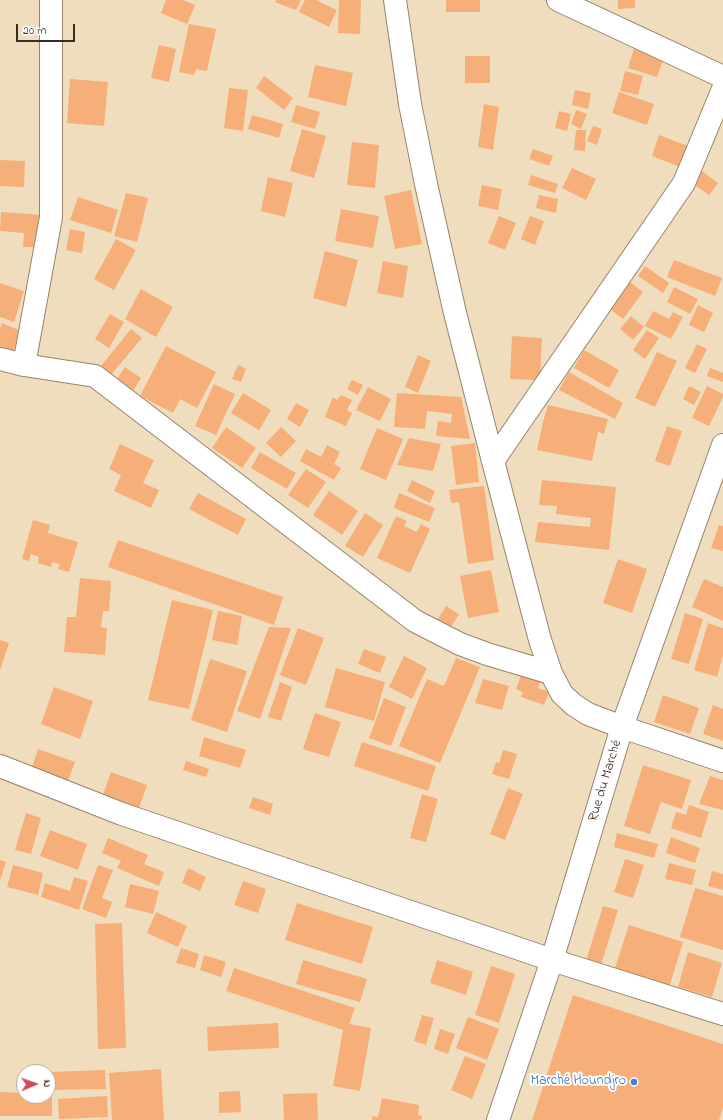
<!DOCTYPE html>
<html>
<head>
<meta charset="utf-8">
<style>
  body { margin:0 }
  #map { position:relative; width:723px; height:1120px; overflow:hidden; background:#f0ddbd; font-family:"Indie Flower",sans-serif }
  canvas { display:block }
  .north { position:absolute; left:16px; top:1064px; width:40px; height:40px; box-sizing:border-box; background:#fff; border:1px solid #b1aaa5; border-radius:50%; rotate:88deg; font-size:11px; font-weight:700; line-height:16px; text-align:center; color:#3b2a1e }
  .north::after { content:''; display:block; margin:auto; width:14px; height:18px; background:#d1495b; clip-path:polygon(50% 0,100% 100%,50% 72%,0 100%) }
  .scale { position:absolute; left:16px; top:24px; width:59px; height:18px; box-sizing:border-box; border:2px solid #3b2a1e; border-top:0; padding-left:5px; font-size:12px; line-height:14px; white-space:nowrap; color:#3b2a1e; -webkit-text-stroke:3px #fff; paint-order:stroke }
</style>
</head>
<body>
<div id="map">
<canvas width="723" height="1120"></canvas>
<div class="north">N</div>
<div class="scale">20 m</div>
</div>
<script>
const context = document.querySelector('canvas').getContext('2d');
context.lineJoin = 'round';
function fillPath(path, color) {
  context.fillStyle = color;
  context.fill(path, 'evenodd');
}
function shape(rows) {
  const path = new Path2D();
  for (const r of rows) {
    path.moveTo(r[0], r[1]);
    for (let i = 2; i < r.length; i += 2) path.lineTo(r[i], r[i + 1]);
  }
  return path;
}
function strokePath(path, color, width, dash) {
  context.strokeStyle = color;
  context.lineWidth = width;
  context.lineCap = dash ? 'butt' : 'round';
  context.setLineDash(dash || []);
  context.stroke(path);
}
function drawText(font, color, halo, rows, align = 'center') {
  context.font = font + ' "Indie Flower",sans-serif';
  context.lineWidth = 4;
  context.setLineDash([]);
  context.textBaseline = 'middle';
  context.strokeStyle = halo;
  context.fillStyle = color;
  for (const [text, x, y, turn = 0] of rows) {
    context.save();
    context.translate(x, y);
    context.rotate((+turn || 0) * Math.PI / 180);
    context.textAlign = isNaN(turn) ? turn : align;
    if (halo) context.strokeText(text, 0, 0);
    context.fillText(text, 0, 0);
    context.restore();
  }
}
fillPath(shape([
  [166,0,183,0,195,5,187,24,161,13],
  [276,0,301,0,296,10,275,2],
  [305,0,316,0,337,10,329,27,299,12],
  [339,0,361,0,360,34,338,33],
  [446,0,480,0,480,12,446,12],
  [618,0,635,0,635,8,618,9],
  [189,24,216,29,207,71,196,69,194,75,179,72],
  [159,45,176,49,169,82,151,78],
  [634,48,664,58,657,77,628,68],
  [465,56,490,56,490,83,465,83],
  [315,65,353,73,346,106,308,97],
  [625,71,643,76,638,95,620,91],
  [264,76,293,98,284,110,256,88],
  [70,79,108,82,104,126,67,123],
  [229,88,248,90,243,131,224,128],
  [575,90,591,93,588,109,572,105],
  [619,92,654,104,647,125,612,113],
  [484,104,499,107,493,150,478,147],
  [296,105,320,112,315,129,291,122],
  [576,110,587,114,581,129,571,124],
  [559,111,571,114,567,131,555,128],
  [252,115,283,124,279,138,248,129],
  [593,126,602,129,597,145,587,141],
  [302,129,326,136,314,178,290,171],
  [576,130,586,130,585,151,574,150],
  [659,135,693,148,685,169,652,156],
  [352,142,379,145,375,188,347,185],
  [533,149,553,156,549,166,529,159],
  [0,160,25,161,24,187,0,186],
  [572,168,596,179,586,200,562,188],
  [699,169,718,183,709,195,689,181],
  [531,175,558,184,555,193,528,185],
  [268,177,293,183,285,217,261,211],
  [482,185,502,189,498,210,478,206],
  [411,190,422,244,395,249,384,196],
  [126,193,148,198,137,242,114,236],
  [539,195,558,199,556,213,536,208],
  [78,197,118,210,111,233,70,220],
  [341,209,379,216,373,248,335,241],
  [1,212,45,215,43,247,23,247,24,233,0,231],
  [499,216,516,223,505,250,488,243],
  [530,216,544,221,535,245,521,239],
  [70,229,85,232,82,253,66,250],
  [116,239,136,250,114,290,94,279],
  [325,251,358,260,346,307,313,298],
  [674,260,722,278,715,296,667,277],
  [383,261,408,266,403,298,377,293],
  [645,266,669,283,663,293,638,276],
  [626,279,643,292,623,319,606,306],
  [0,283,24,291,14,322,0,317],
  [674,287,698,299,690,314,667,302],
  [141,289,173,307,156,337,125,319],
  [698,305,713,313,704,332,689,325],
  [653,311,669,319,673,312,683,317,671,339,645,326],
  [110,314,124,322,109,348,95,339],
  [631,316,644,327,633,340,620,329],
  [2,323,21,331,10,358,0,354,0,329],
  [131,329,142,338,110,376,100,367],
  [647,330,659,338,645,359,633,350],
  [512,336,542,338,540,380,510,379],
  [697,344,707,349,695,373,685,368],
  [166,346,216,372,197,408,180,399,173,413,140,396],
  [584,350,619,370,609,388,574,368],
  [657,352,677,361,655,407,635,398],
  [418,355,431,361,418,393,405,387],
  [238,365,246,369,241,382,232,379],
  [125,367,141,378,132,393,115,382],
  [710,368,723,373,723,382,707,376],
  [569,372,623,403,615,419,559,390],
  [352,380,363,385,358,395,347,389],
  [214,384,235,394,216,435,195,426],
  [689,386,701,392,694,405,683,399],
  [707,386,723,394,723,397,709,426,692,418],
  [368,387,391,399,380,421,356,410],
  [243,393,271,410,259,430,231,413],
  [397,393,461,397,470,439,436,436,438,421,451,423,452,414,427,411,425,429,394,427],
  [341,395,352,400,347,410,352,413,346,426,325,417,333,397,337,400],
  [296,403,309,410,300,427,287,419],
  [548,405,608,419,604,434,598,432,592,461,537,450,543,422],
  [667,426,682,431,670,466,655,461],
  [226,427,256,448,242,468,212,448],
  [281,427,296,441,281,457,266,443],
  [377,428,403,439,386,480,360,469],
  [409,438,441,444,433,471,397,465],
  [475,443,479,482,456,485,451,446],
  [120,444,154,460,143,483,159,490,151,508,114,491,121,475,109,469],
  [327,445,340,452,334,464,341,468,334,480,300,461,306,449,321,457],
  [260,452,296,473,287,489,251,468],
  [306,469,326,482,308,508,288,495],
  [412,480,435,491,430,503,407,491],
  [542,480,616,487,609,550,535,542,538,522,590,527,591,518,556,514,557,506,539,505],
  [484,486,494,560,468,564,459,502,451,503,449,490],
  [329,491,358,511,342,535,313,515],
  [198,493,246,519,238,535,189,509],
  [399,493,435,508,429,522,394,508],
  [365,513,383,525,363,557,345,546],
  [396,516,407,521,404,526,417,532,421,524,430,529,410,573,377,558],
  [33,520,50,525,48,533,78,542,69,572,58,569,60,564,52,562,51,567,38,563,39,557,31,554,29,561,22,559],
  [719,525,723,526,723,551,711,548],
  [118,540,283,597,274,625,108,567],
  [618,559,647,569,632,613,603,603],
  [491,570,499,612,468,618,460,576],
  [80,578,111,581,109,611,103,611,101,627,107,628,105,655,64,652,67,617,76,617],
  [704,579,723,587,723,621,692,607],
  [172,600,213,610,189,709,148,700],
  [446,606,459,614,449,630,436,622],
  [218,611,242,616,237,645,212,640],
  [685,613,703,619,689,664,671,659],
  [708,623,723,628,723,656,717,677,694,670],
  [269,627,291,628,260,719,237,711],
  [298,628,324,638,306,685,280,675],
  [0,640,9,643,0,670],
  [364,649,386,657,380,673,358,664],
  [404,656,427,668,412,699,389,687],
  [456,658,480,667,440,763,399,746,427,679,444,686],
  [210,659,247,671,227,732,191,720],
  [336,668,385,682,374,721,325,707],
  [522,672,541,678,538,688,549,692,544,705,521,697,523,692,516,689],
  [483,679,509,686,502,710,475,703],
  [280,682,292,687,281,721,268,717],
  [54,687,93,701,80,739,41,724],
  [663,695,699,708,690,734,654,722],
  [384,698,406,707,391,746,369,738],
  [713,705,723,709,723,741,703,734],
  [315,713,341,722,329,757,303,749],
  [204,737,246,750,240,768,199,756],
  [362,742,436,766,428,791,354,766],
  [38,749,75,762,66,786,30,773],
  [503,750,517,754,509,779,492,774,496,762,499,763],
  [186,761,209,769,206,777,183,770],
  [643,765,691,780,682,809,661,802,650,834,624,826],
  [111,772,147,785,138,811,102,798],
  [710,776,723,780,723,810,699,804],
  [508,788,523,794,505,840,490,834],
  [422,794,438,799,426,842,410,838],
  [253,797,273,804,270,815,249,808],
  [689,805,709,812,701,838,671,828,676,812,686,815],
  [26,813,41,818,31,854,15,850],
  [50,830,87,844,78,870,40,856],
  [617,833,658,844,654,858,614,847],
  [671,837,700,848,695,863,666,853],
  [108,838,148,855,144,864,164,872,159,886,117,868,121,861,102,853],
  [625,859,644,865,633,898,614,892],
  [0,860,6,862,0,881],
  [669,863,696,870,692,885,665,879],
  [13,865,43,873,38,895,7,887],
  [98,865,113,870,102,898,112,902,106,918,82,909],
  [188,868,206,877,200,891,182,883],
  [712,871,723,874,723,890,708,886],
  [74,877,88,881,79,910,41,897,45,883,70,891],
  [243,881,266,889,258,913,234,905],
  [130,884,159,891,153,914,125,907],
  [695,888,723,896,723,950,680,937],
  [297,903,373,927,362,964,285,940],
  [603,906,618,910,601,965,586,961],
  [156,912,187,926,178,947,147,933],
  [122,923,126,1048,98,1049,95,924],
  [629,925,683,942,669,988,614,971],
  [181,948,199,954,195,968,176,963],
  [688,952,722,963,712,997,678,987],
  [204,955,226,962,221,977,200,970],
  [303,960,367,979,360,1002,296,984],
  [437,960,473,972,466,995,430,983],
  [491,966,515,974,499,1023,475,1015],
  [234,968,355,1008,349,1024,371,1028,360,1091,333,1086,343,1030,226,991],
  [573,995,723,1044,723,1108,719,1120,532,1120],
  [422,1015,434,1018,426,1045,414,1041],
  [468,1017,499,1029,487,1060,456,1048],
  [278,1023,279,1048,208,1051,207,1027],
  [440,1029,455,1034,448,1054,434,1049],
  [465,1056,486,1064,472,1099,451,1090],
  [161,1069,164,1120,112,1120,109,1073],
  [105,1070,106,1089,51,1090,50,1072],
  [240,1091,241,1112,219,1113,219,1092],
  [0,1092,24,1093,24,1096,48,1096,48,1093,52,1093,52,1116,0,1116],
  [317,1093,318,1120,284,1120,283,1094],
  [107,1096,108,1117,59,1119,58,1099],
  [382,1098,419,1105,418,1115,422,1116,421,1120,372,1120,372,1116,378,1117]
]), '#f6af79');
const minor = shape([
  [395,0,410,104,426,184,455,313,493,461,540,640,551,673,562,694,574,705,588,714,622,727,723,761],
  [558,0,723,77],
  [0,359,24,365,95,376,415,621,460,644,487,654,551,673],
  [24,365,51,217,51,0],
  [493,461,684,183,723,89],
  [0,766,122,814,552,960,723,1014],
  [498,1120,552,960,622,727,723,445]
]);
strokePath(minor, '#96846e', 24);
strokePath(minor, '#fff', 22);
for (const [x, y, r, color] of [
  [634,1082,4,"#3f7fe0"]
]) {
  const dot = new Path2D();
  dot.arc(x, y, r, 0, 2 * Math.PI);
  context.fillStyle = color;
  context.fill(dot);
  strokePath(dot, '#fff', 1.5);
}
drawText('14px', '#3b2a1e', '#fff', [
  ["Rue du Marché",606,781,-73]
]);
drawText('14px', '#366cbe', '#fff', [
  ["Marché Houndjro",626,1082]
], 'right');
</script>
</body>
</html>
